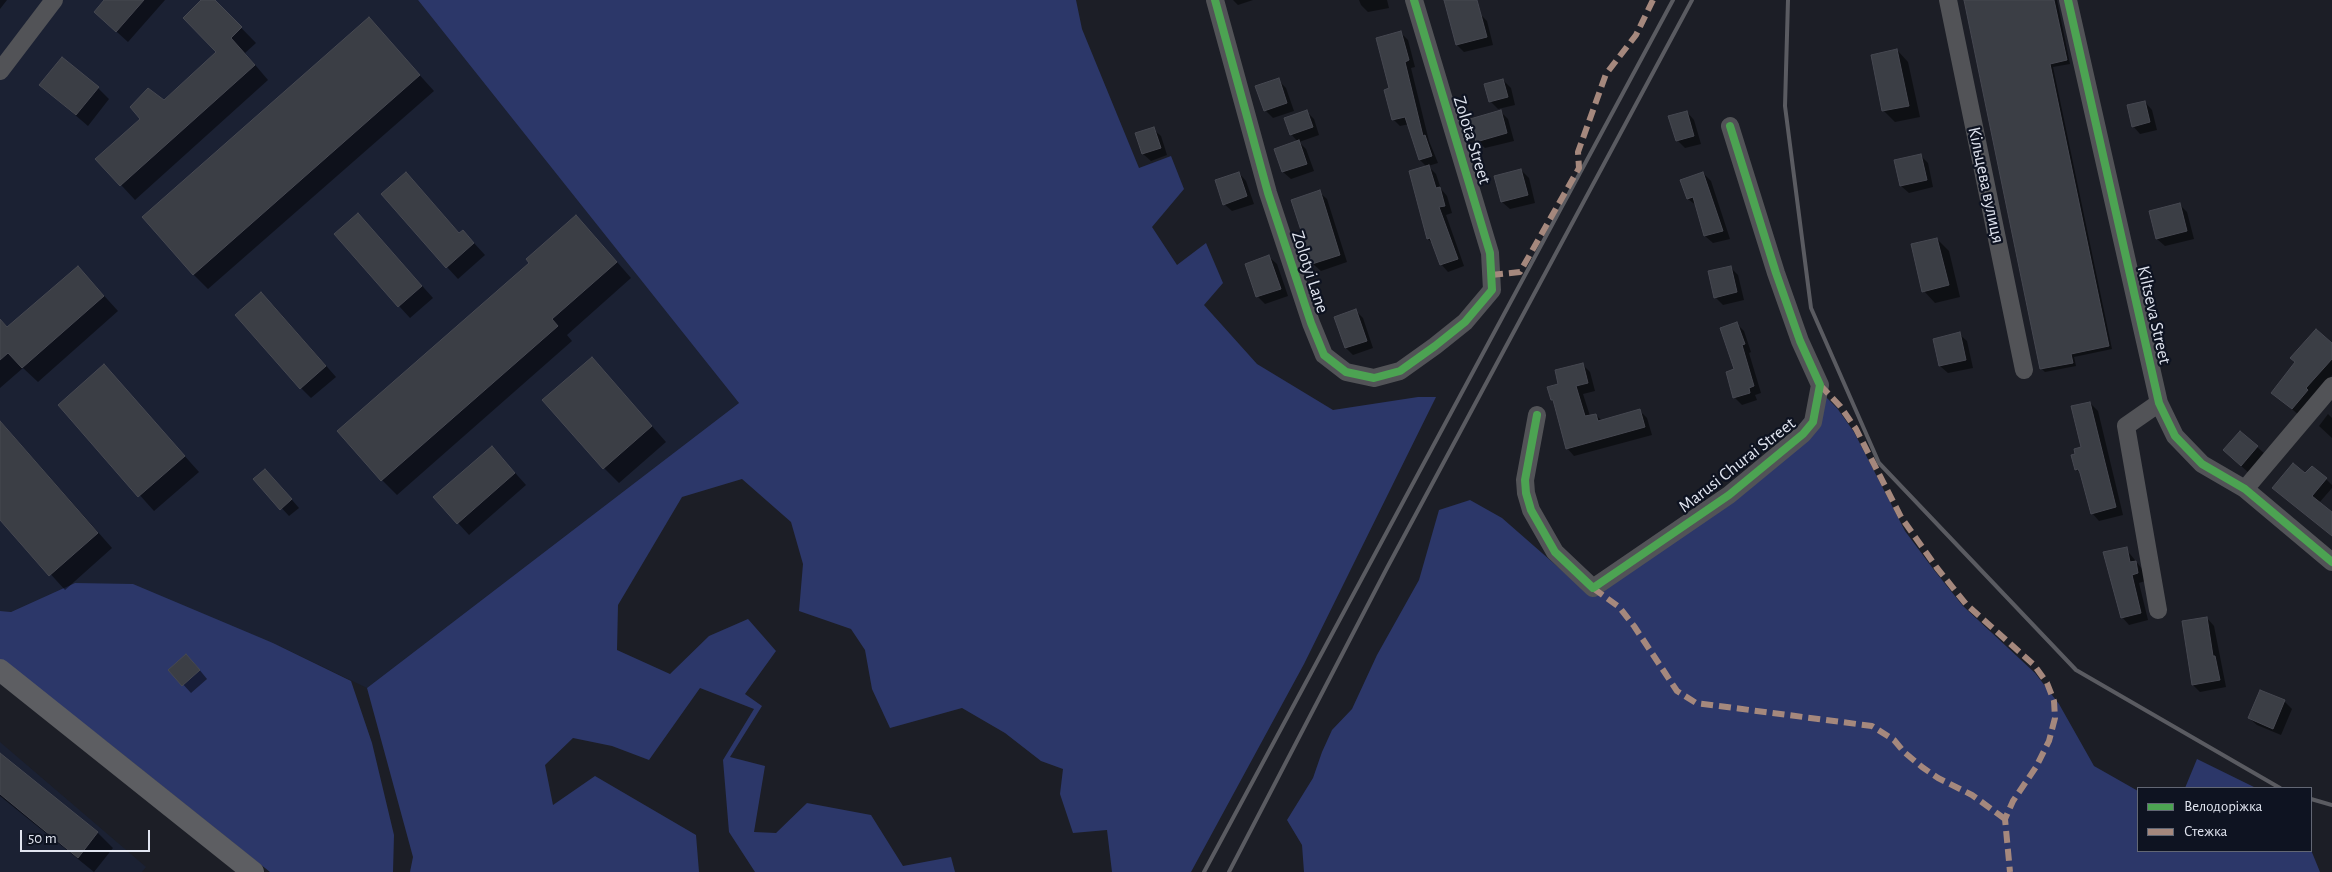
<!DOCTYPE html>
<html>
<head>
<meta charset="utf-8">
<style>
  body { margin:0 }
  #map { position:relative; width:2332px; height:872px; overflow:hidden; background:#1c1e26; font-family:"Alegreya Sans",sans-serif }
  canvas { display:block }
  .legend { position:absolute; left:2137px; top:787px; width:175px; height:65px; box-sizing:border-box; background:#0e1321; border:1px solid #626774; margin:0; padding:6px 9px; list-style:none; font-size:15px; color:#e1e5f0 }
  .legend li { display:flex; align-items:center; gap:10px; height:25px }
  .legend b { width:25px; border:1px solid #626774 }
  .scale { position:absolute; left:20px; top:830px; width:130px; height:22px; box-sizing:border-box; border:2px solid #e1e5f0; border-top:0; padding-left:6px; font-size:15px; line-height:18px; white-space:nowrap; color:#e1e5f0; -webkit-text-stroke:4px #0e1321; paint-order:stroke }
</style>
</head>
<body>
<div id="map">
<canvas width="2332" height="872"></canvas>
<ul class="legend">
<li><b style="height:6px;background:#4ca352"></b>Велодоріжка</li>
<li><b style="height:6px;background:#a5887d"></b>Стежка</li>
</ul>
<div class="scale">50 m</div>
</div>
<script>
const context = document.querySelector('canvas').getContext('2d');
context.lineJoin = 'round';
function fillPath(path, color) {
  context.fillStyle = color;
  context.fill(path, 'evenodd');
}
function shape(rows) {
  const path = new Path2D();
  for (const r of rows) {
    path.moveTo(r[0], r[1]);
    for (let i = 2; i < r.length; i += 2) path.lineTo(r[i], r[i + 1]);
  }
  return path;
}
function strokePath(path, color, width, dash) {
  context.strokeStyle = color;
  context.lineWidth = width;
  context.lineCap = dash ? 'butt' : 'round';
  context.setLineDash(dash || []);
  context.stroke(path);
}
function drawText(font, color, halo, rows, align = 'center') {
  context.font = font + ' "Alegreya Sans",sans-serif';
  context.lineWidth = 4.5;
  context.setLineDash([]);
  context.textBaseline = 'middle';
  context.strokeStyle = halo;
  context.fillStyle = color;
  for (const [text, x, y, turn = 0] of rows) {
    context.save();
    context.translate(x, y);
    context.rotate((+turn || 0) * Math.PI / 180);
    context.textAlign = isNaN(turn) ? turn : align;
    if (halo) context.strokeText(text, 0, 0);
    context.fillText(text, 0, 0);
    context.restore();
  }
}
fillPath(shape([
  [0,0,418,0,739,403,367,688,273,643,75,583,11,612,0,611],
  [0,742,146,867,142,872,0,872]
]), '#1b2133');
fillPath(shape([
  [418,0,1076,0,1082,29,1139,168,1171,156,1184,189,1152,227,1177,265,1206,243,1223,283,1204,305,1257,364,1333,410,1418,397,1436,397,1304,664,1191,872,1112,872,1107,830,1073,833,1060,794,1063,769,1041,761,1005,733,962,708,890,728,872,689,865,650,851,629,799,611,803,564,791,522,742,479,682,497,618,605,617,650,670,674,709,636,748,619,776,651,745,694,762,706,730,757,765,766,754,832,776,833,807,803,871,815,903,866,951,857,955,872,755,872,729,832,723,760,754,709,700,688,649,760,612,746,573,738,545,765,553,805,595,776,696,835,699,872,410,872,413,857,367,688,739,403],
  [1824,395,1837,408,1854,432,1905,531,1934,570,1963,606,2035,673,2059,704,2094,766,2138,791,2138,851,2311,850,2320,872,1304,872,1302,845,1287,820,1313,778,1322,752,1332,730,1352,709,1377,655,1419,580,1439,510,1470,500,1502,518,1590,595,1746,489],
  [75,583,133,584,273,643,351,681,372,743,394,835,393,872,270,872,111,745,0,659,0,611,11,612],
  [2197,759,2256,788,2185,788]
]), '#2c3769');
fillPath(shape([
  [0,0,7,0,0,9],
  [106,0,165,0,128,42,107,23],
  [203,0,214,0,256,43,245,53,268,80,135,200,97,159,218,52],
  [1233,0,1253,0,1238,5],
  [1359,0,1387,0,1389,8,1368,12,1361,5],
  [1446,0,1475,0,1480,14,1487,21,1493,45,1464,52,1457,45],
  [1966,0,2057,0,2070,64,2053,67,2112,349,2074,357,2076,366,2045,372,2042,369],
  [369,19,434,91,208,289,193,274],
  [1401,33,1408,40,1415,67,1411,68,1429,141,1438,163,1428,166,1436,174,1441,189,1447,196,1452,213,1446,215,1464,266,1448,272,1441,264,1434,245,1428,239,1427,167,1420,160,1409,124,1400,126,1393,119,1390,89],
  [1897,50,1908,62,1920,117,1895,122,1884,111],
  [1278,80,1286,88,1294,111,1273,118,1265,110],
  [1503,80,1511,88,1515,105,1498,109,1490,101],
  [40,85,98,88,109,99,88,126],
  [2145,102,2152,110,2157,130,2140,134,2133,126],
  [1307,112,1314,119,1319,135,1299,142,1306,149,1314,171,1291,179,1283,172,1298,142,1291,134],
  [1501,112,1508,119,1514,141,1485,148,1477,141],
  [1687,112,1694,120,1701,144,1685,148,1677,140],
  [1153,129,1161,136,1167,155,1151,161,1143,154],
  [1920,155,1928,163,1933,187,1909,193,1901,186],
  [1521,170,1529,178,1535,203,1510,209,1502,202],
  [1239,173,1246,181,1254,204,1232,211,1224,204],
  [1703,173,1711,181,1730,239,1713,243,1705,236,1697,206,1688,199,1682,180],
  [417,185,460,234,463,231,485,255,458,279,447,267],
  [1319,192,1327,199,1347,262,1321,271,1313,264],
  [2179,204,2187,212,2194,239,2165,246,2157,239],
  [358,214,433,298,410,318,399,306],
  [591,232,631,278,567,335,572,341,397,495,382,480],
  [1937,239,1949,251,1960,297,1935,303,1924,291],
  [1269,257,1277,264,1288,296,1265,304,1257,296],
  [78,267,118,311,38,382,23,368,0,388,0,319,8,328],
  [1730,267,1738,275,1744,300,1723,305,1715,297],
  [272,304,336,377,311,398,301,388],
  [1356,311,1363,318,1373,348,1353,355,1346,348],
  [1737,324,1744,331,1751,352,1749,353,1761,393,1755,395,1757,400,1742,405,1734,397],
  [1959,334,1967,341,1973,368,1948,373,1940,366,1934,340],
  [2332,345,2332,375,2313,397,2300,416,2272,392],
  [592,358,666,442,619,483,604,468],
  [1582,364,1590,372,1595,391,1583,394,1590,416,1596,415,1602,421,1639,410,1647,418,1652,435,1574,456,1567,448,1555,403,1552,400,1560,385],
  [104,366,199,472,154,511,59,405],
  [2090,403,2098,411,2123,515,2099,521,2092,513,2082,475,2076,469,2083,448],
  [2328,414,2332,418,2332,438,2319,426],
  [0,421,112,548,65,590,0,518],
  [2240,432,2265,454,2249,473,2232,458],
  [492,447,526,485,469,535,458,523],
  [2306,475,2326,479,2332,485,2332,488,2319,503,2332,514,2332,536,2274,488],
  [273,478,299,508,289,516,255,479],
  [2126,549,2143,570,2145,581,2139,583,2148,620,2129,625,2122,617],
  [2207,618,2214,626,2226,687,2200,692,2193,685],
  [194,663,207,679,191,693,170,670],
  [2284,701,2292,709,2281,735,2257,725,2249,718],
  [0,754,98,833,113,848,94,872,0,796]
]), '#0007');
const building = shape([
  [104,0,144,0,116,32,94,12,104,0],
  [201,0,215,0,242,27,231,38,255,65,120,186,95,159,140,119,130,107,148,88,164,100,216,52,183,18,201,0],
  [1444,0,1477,0,1487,37,1456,45,1444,0],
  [1964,0,2054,0,2067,60,2050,64,2109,346,2071,354,2073,363,2040,369,1964,0],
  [369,17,420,75,193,275,142,217,369,17],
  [1401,31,1409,60,1405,62,1423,136,1425,135,1432,156,1419,160,1405,117,1392,120,1384,90,1389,88,1376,38,1401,31],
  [1897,49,1909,106,1882,111,1871,55,1897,49],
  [62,57,99,87,76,115,39,85,62,57],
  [1279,78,1287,103,1264,111,1255,86,1279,78],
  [1503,79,1508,97,1489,102,1484,84,1503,79],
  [2145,101,2150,122,2132,127,2127,105,2145,101],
  [1307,110,1313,127,1290,135,1284,118,1307,110],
  [1501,110,1507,133,1476,142,1470,119,1501,110],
  [1687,111,1694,136,1676,141,1668,116,1687,111],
  [1154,127,1161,148,1142,154,1135,133,1154,127],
  [1299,140,1307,164,1282,172,1274,149,1299,140],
  [1921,154,1927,180,1900,186,1894,160,1921,154],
  [1429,165,1436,188,1440,187,1445,206,1439,207,1458,259,1440,265,1430,238,1427,239,1409,171,1429,165],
  [1521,169,1528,195,1501,202,1494,176,1521,169],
  [406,172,459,233,463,230,474,243,446,268,381,194,406,172],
  [1239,172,1247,196,1223,205,1215,180,1239,172],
  [1703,172,1723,231,1704,236,1693,197,1687,199,1680,180,1703,172],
  [1320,190,1340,255,1312,264,1291,200,1320,190],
  [2180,203,2187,231,2156,239,2149,211,2180,203],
  [358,213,422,286,398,307,334,234,358,213],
  [576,215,617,262,552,319,558,326,381,481,337,431,529,263,526,259,576,215],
  [1937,238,1949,285,1922,292,1911,244,1937,238],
  [1269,255,1281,289,1256,297,1245,264,1269,255],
  [78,266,104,296,22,368,8,353,0,360,0,319,7,327,78,266],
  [1731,266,1737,292,1714,298,1708,271,1731,266],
  [261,292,326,366,300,389,235,315,261,292],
  [1356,309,1367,341,1345,348,1334,317,1356,309],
  [1737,322,1745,344,1742,345,1754,386,1749,388,1750,393,1733,398,1726,372,1734,369,1720,328,1737,322],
  [2316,329,2332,343,2332,359,2306,388,2308,390,2292,409,2271,393,2295,362,2290,358,2316,329],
  [1960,332,1966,360,1939,366,1933,339,1960,332],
  [592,357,652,426,603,469,542,400,592,357],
  [1583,363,1588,383,1576,386,1585,416,1596,414,1598,421,1640,409,1645,427,1566,449,1553,400,1551,400,1547,387,1558,384,1555,370,1583,363],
  [104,364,185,456,138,497,58,405,104,364],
  [2090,402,2116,507,2091,514,2080,473,2078,469,2075,470,2071,455,2075,454,2074,449,2081,447,2071,406,2090,402],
  [0,421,98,533,49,576,0,520,0,421],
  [2240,431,2258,446,2241,466,2223,450,2240,431],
  [492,446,515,473,457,524,433,497,492,446],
  [2293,463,2305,473,2312,466,2327,478,2312,496,2332,512,2332,536,2272,488,2293,463],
  [265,469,292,499,280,510,253,479,265,469],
  [2127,547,2130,562,2136,561,2138,573,2132,575,2141,613,2121,618,2103,552,2127,547],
  [2207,617,2213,656,2215,656,2220,680,2192,685,2182,621,2207,617],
  [186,654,200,670,182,686,168,670,186,654],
  [2260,690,2285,700,2273,729,2248,718,2260,690],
  [0,753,98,832,78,858,0,794,0,753]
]);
fillPath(building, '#3b3e45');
strokePath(building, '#464851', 1);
strokePath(shape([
  [1215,0,1268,193,1311,323,1324,355,1346,372,1374,378,1400,371,1435,346,1465,322,1492,290,1490,253,1414,0],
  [1948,0,2024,370],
  [2068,0,2159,403,2175,436,2202,464,2245,489,2332,562],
  [0,71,54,0],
  [1537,415,1525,480,1526,493,1531,510,1555,552,1593,588,1729,495,1803,434,1813,422,1820,385,1800,341,1776,273,1730,126],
  [2245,489,2332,386],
  [2158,610,2126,426,2159,403]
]), '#525357', 18);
strokePath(shape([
  [0,670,253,872]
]), '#5d5e62', 22);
strokePath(shape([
  [1788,0,1785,106,1811,308,1879,463,2076,670,2280,788],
  [2311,799,2332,805],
  [1204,872,1673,0],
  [1229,872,1387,568,1692,0]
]), '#5a5b61', 4);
strokePath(shape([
  [1491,275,1520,272,1579,168,1578,152,1606,74,1636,35,1653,0],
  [1820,385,1840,406,1856,429,1901,517,1937,568,1966,604,2034,665,2047,683,2054,701,2055,718,2049,741,2036,767,2013,801,2005,819,2010,872],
  [1593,588,1619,607,1634,626,1677,691,1696,703,1872,726,1894,740,1904,752,1922,767,1938,778,1972,795,2005,819]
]), '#a5887d', 6, [12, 6]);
strokePath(shape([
  [1215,0,1268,193,1311,323,1324,355,1346,372,1374,378,1400,371,1435,346,1465,322,1492,290,1490,253,1414,0],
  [2068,0,2159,403,2175,436,2202,464,2245,489,2332,562],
  [1537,415,1525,480,1526,493,1531,510,1555,552,1593,588,1729,495,1803,434,1813,422,1820,385,1800,341,1776,273,1730,126]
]), '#4ca352', 8);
drawText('18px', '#e1e5f0', '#0e1321', [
  ["Zolota Street",1472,140,73],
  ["Кільцева вулиця",1986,185,78],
  ["Zolotyi Lane",1310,272,72],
  ["Kiltseva Street",2154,315,77],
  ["Marusi Churai Street",1737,465,-38]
]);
</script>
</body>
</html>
